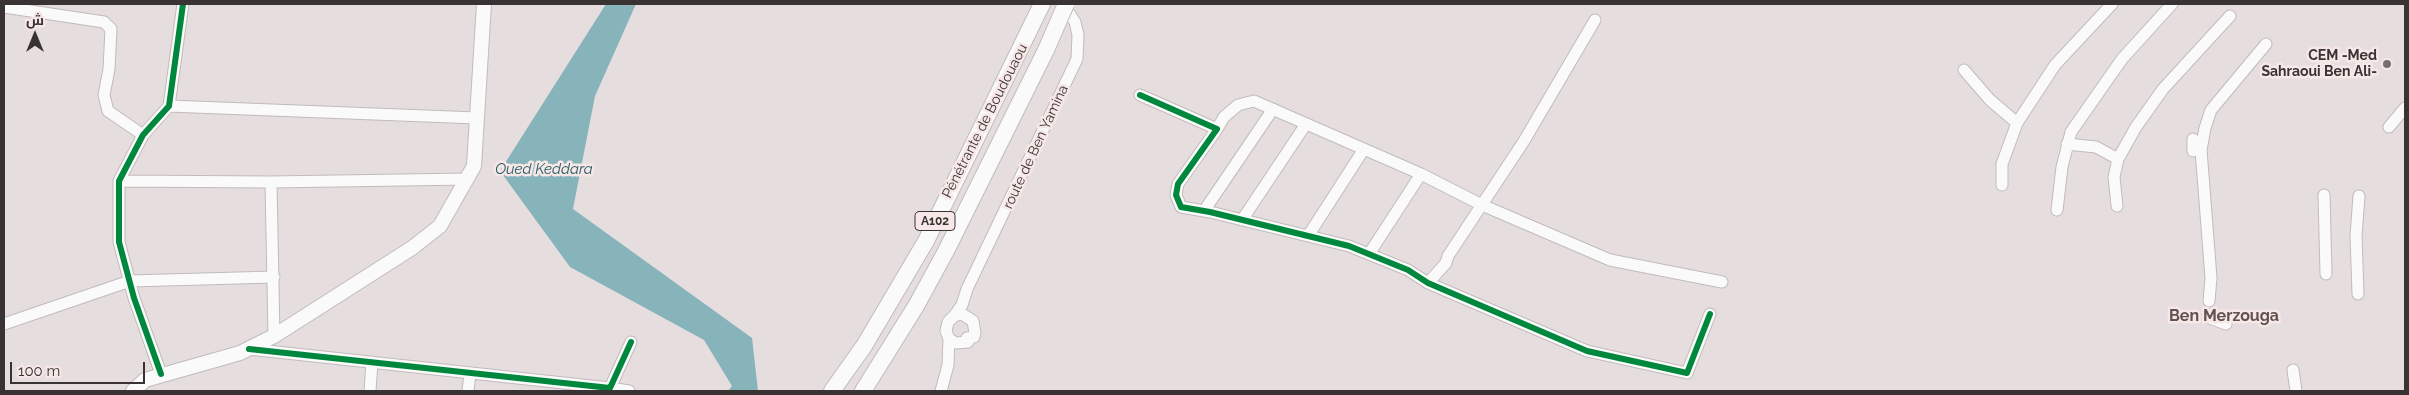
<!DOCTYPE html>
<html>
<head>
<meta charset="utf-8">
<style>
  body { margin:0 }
  #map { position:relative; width:2409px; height:395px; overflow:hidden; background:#e6dede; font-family:Raleway,Cairo,sans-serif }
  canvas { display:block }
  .frame { position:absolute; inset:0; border:5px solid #393333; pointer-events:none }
  .north { position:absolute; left:10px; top:10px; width:50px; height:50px; -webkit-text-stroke:4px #f8e7e7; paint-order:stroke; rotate:0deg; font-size:14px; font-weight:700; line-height:20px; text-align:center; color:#393333 }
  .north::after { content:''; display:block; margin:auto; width:18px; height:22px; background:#393333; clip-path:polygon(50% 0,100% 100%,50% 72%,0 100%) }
  .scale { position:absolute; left:10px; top:362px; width:135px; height:22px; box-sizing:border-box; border:2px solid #393333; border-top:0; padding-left:6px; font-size:15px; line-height:18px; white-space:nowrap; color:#393333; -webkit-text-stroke:4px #f8e7e7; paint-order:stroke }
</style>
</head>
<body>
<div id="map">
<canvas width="2409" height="395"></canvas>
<div class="frame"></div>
<div class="north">ش</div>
<div class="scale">100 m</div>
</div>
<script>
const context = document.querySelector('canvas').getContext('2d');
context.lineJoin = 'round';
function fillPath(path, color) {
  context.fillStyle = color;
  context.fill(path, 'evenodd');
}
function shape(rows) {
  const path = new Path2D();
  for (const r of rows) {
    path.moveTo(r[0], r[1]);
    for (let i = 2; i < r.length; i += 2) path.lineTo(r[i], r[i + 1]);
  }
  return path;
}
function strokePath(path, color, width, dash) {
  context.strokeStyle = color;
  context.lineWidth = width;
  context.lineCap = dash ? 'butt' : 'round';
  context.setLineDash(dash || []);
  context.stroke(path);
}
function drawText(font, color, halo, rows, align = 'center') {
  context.font = font + ' Raleway,sans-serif';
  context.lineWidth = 5;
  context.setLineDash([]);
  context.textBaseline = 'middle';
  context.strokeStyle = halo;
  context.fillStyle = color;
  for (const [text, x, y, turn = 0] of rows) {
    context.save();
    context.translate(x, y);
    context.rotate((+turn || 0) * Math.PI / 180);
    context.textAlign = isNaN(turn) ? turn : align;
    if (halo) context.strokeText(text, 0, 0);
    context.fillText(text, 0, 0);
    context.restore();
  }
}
fillPath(shape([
  [606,4,636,4,595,96,573,209,752,338,758,391,728,391,732,386,704,340,570,267,500,171]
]), '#87b3bb');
const minor = shape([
  [4,7,104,22,111,29,109,69,104,95,108,111,143,135],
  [1964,70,1990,100,2017,123],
  [1140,95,1217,129,1178,184,1176,195,1181,207,1210,212,1349,246,1408,270,1428,283,1587,351,1687,373,1710,314],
  [169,106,477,118],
  [2389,127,2405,108],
  [1217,129,1224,117,1238,105,1254,101,1421,174,1369,254],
  [2193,139,2193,151],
  [2067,144,2096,147,2118,159],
  [1421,174,1482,205,1610,260,1722,282],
  [119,181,271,182,468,179],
  [271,182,274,336],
  [2002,185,2002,164,2017,123,2055,65,2112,4],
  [2324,195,2326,274],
  [2117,206,2114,177,2118,159,2136,127,2163,89,2230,16],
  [2057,210,2062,167,2071,132,2122,59,2172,4],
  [1204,211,1273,109],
  [1242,220,1306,124],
  [1308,236,1364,149],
  [1428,283,1446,263,1448,256,1524,141,1595,20],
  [2358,294,2356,236,2359,196],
  [2209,301,2211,278,2201,150,2205,128,2211,110,2266,44],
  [954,316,962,305,967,289,1077,59,1078,35,1075,22,1063,4],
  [2207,317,2226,324],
  [4,324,130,281,274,277],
  [249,349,610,388,631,342],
  [2293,370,2296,391],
  [161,374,134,298,119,242,119,181,143,135,169,106,183,4],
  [610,388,629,391],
  [370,391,372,362],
  [468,391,470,373],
  [941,391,948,365,949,339,946,331,948,322,954,316,962,314,973,321,975,333,974,337,967,338,968,342,956,343,949,339]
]);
const major = shape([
  [133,391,145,380,240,353,274,336,412,248,440,226,474,166,484,4]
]);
const highway = shape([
  [832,391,864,346,926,241,1042,4],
  [863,391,916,306,946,251,1046,50]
]);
strokePath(minor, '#c1bbbb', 13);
strokePath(major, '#c1bbbb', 16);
strokePath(highway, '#c1bbbb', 18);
strokePath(minor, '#fbfafa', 11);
strokePath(major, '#fbfafa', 14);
strokePath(highway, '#fbfafa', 16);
const highwayBridge = shape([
  [1046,50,1066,4]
]);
strokePath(highwayBridge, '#c1bbbb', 18, []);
strokePath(highwayBridge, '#fbfafa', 16);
strokePath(shape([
  [1140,95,1217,129,1178,184,1176,195,1181,207,1210,212,1349,246,1408,270,1428,283,1587,351,1687,373,1710,314],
  [249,349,610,388,631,342],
  [161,374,134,298,119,242,119,181,143,135,169,106,183,4]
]), '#00873e', 6);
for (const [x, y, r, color] of [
  [2387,64,5,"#766f6f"]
]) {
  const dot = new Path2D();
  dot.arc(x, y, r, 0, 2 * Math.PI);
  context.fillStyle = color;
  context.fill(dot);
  strokePath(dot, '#f8e7e7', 2);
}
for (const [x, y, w] of [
  [935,221,40]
]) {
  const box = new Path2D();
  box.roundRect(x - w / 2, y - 9.5, w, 19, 4);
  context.fillStyle = '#f8e7e7';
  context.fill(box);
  strokePath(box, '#393333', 1);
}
drawText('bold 12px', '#393333', null, [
  ["A102",935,221]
]);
drawText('bold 14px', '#393333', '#f8e7e7', [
  ["CEM -Med",2377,56],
  ["Sahraoui Ben Ali-",2377,72]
], 'right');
drawText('14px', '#393333', '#f8e7e7', [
  ["Pénétrante de Boudouaou",985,121,-63],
  ["route de Ben Yamina",1036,147,-65]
]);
drawText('italic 15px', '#245c65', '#f8e7e7', [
  ["Oued Keddara",544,169]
]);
drawText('bold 16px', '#5f5251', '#f8e7e7', [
  ["Ben Merzouga",2224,316]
]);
</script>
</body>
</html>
